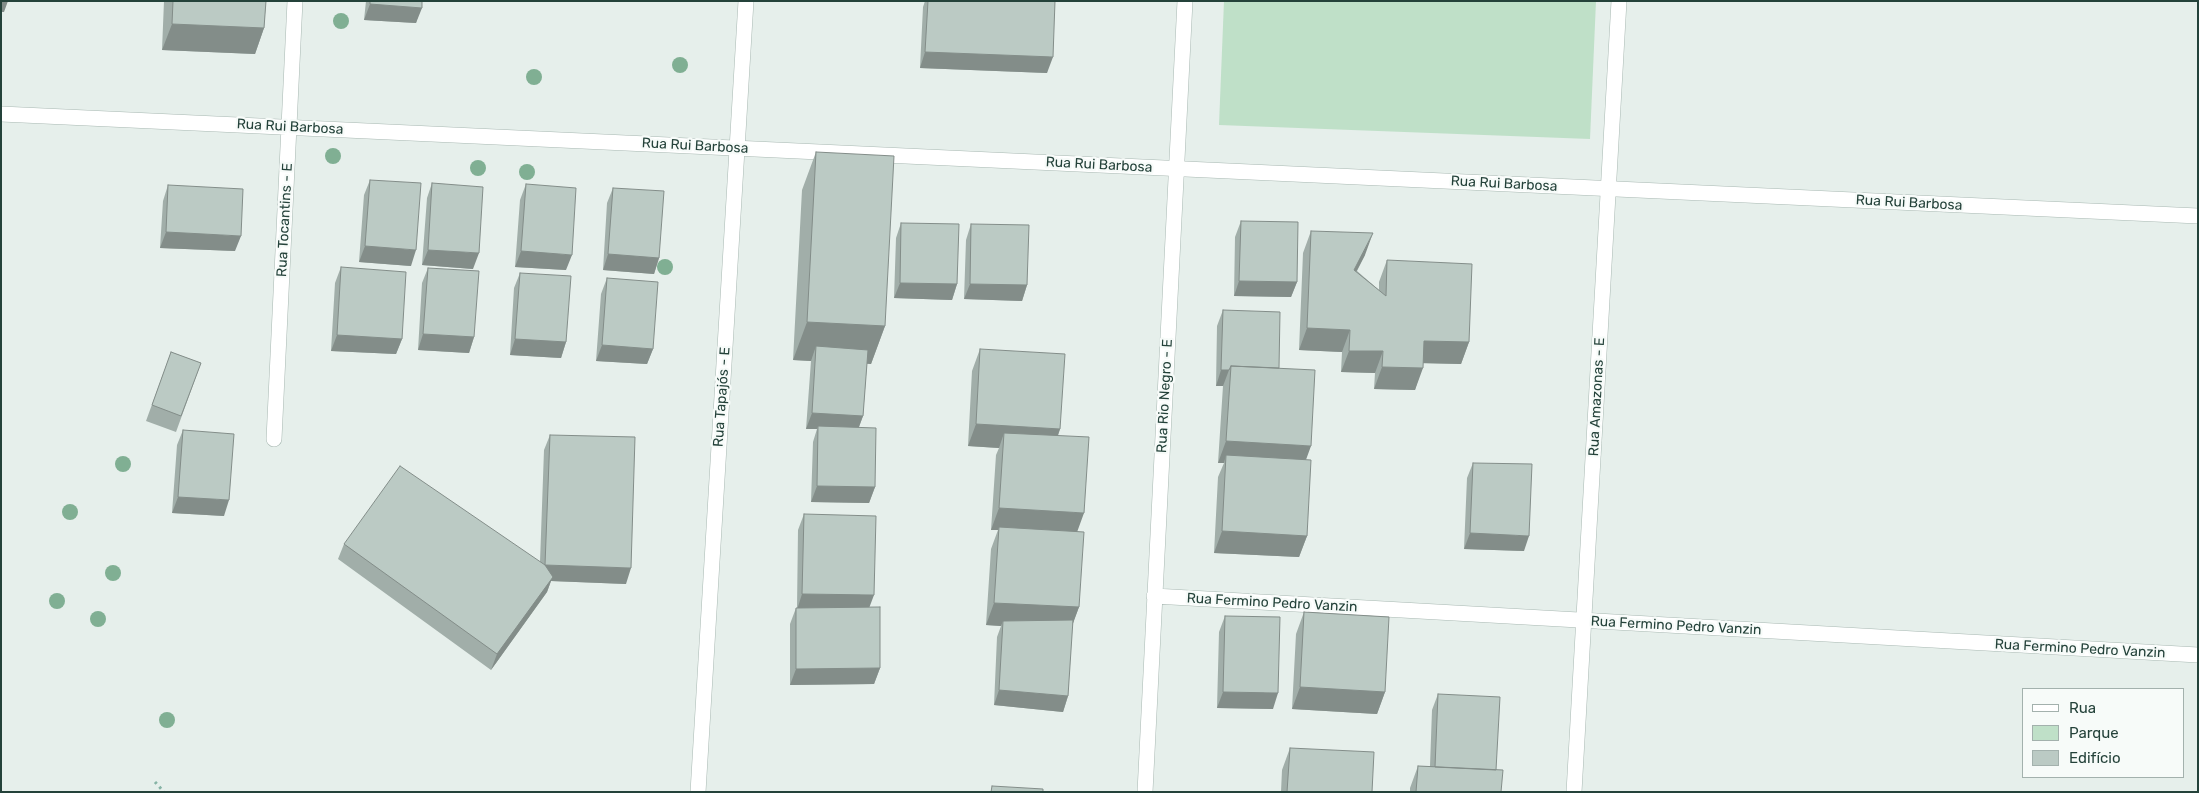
<!DOCTYPE html>
<html>
<head>
<meta charset="utf-8">
<style>
  body { margin:0 }
  #map { position:relative; width:2199px; height:793px; overflow:hidden; background:#e6efeb; font-family:Rubik,sans-serif }
  canvas { display:block }
  .frame { position:absolute; inset:0; border:2px solid #24423a; pointer-events:none }
  .legend { position:absolute; left:2022px; top:688px; width:162px; height:90px; box-sizing:border-box; background:#f7fbf9; border:1px solid #a3b1ad; margin:0; padding:6px 9px; list-style:none; font-size:15px; color:#24423a }
  .legend li { display:flex; align-items:center; gap:10px; height:25px }
  .legend b { width:25px; border:1px solid #a3b1ad }
</style>
</head>
<body>
<div id="map">
<canvas width="2199" height="793"></canvas>
<div class="frame"></div>
<ul class="legend">
<li><b style="height:6px;background:#fff"></b>Rua</li>
<li><b style="height:14px;background:#bfe0c8"></b>Parque</li>
<li><b style="height:14px;background:#bbcac4"></b>Edifício</li>
</ul>
</div>
<script>
const context = document.querySelector('canvas').getContext('2d');
context.lineJoin = 'round';
function fillPath(path, color) {
  context.fillStyle = color;
  context.fill(path, 'evenodd');
}
function shape(rows) {
  const path = new Path2D();
  for (const r of rows) {
    path.moveTo(r[0], r[1]);
    for (let i = 2; i < r.length; i += 2) path.lineTo(r[i], r[i + 1]);
  }
  return path;
}
function strokePath(path, color, width, dash) {
  context.strokeStyle = color;
  context.lineWidth = width;
  context.lineCap = dash ? 'butt' : 'round';
  context.setLineDash(dash || []);
  context.stroke(path);
}
function drawText(font, color, halo, rows, align = 'center') {
  context.font = font + ' Rubik,sans-serif';
  context.lineWidth = 4.5;
  context.setLineDash([]);
  context.textBaseline = 'middle';
  context.strokeStyle = halo;
  context.fillStyle = color;
  for (const [text, x, y, turn = 0] of rows) {
    context.save();
    context.translate(x, y);
    context.rotate((+turn || 0) * Math.PI / 180);
    context.textAlign = isNaN(turn) ? turn : align;
    if (halo) context.strokeText(text, 0, 0);
    context.fillText(text, 0, 0);
    context.restore();
  }
}
fillPath(shape([
  [1224,1,1596,1,1590,139,1219,125]
]), '#bfe0c8');
const minor = shape([
  [1,114,2198,216],
  [274,439,295,1],
  [1154,596,2198,655],
  [1145,792,1185,1]
]);
const tertiary = shape([
  [698,792,746,1],
  [1574,792,1619,1]
]);
strokePath(minor, '#a8b8b2', 16);
strokePath(tertiary, '#a8b8b2', 16);
strokePath(shape([
  [155,782,164,792]
]), '#86b3a5', 3, [2.5, 4]);
strokePath(minor, '#fff', 15);
strokePath(tertiary, '#fff', 15);
context.fillStyle = '#80af93';
for (const [x, y] of [
  [341,21],
  [680,65],
  [534,77],
  [333,156],
  [478,168],
  [527,172],
  [665,267],
  [123,464],
  [70,512],
  [113,573],
  [57,601],
  [98,619],
  [167,720]
]) {
  context.beginPath();
  context.arc(x, y, 8, 0, 2 * Math.PI);
  context.fill();
}
fillPath(shape([
  [164,1,266,1,264,28,255,54,162,50],
  [366,1,422,1,416,23,364,20],
  [925,1,1055,1,1047,73,920,68,923,7],
  [816,152,885,326,871,364,867,363,863,416,859,427,875,487,869,503,811,502,813,442,817,429,806,429,811,361,793,360,802,190],
  [370,180,411,266,359,262,364,195],
  [432,183,473,269,422,265,427,198],
  [526,184,566,270,515,267,520,200],
  [168,185,235,251,160,248,163,201],
  [613,188,659,258,654,274,603,270,607,203],
  [1241,221,1297,282,1291,297,1234,296,1235,237],
  [901,223,957,284,952,300,894,298,896,238],
  [971,224,1027,285,1022,301,964,299,966,240],
  [1311,231,1365,255,1357,271,1379,290,1379,282,1387,260,1469,342,1461,364,1423,363,1415,390,1374,389,1375,373,1341,372,1342,352,1299,350,1303,253],
  [341,267,402,339,396,354,331,351,335,283],
  [428,268,474,337,469,353,418,350,422,283],
  [520,273,566,342,561,358,510,355,514,288],
  [607,278,653,349,647,364,596,361,601,294],
  [1223,310,1279,368,1306,460,1307,536,1299,557,1214,553,1218,477,1224,463,1218,463,1223,386,1216,386,1217,326],
  [980,349,1060,429,1058,436,1077,532,1079,607,1072,625,1068,696,1063,712,994,705,997,637,1001,626,986,625,991,549,998,530,991,530,996,455,999,448,968,446,972,371],
  [171,352,201,363,176,432,146,421],
  [183,430,224,516,172,513,177,445],
  [550,435,626,584,551,581,547,592,491,670,338,559,344,544,540,562,544,450],
  [1473,463,1524,551,1464,549,1467,478],
  [804,514,869,607,880,668,874,684,790,685,790,624,796,608,797,608,798,530],
  [1304,612,1385,692,1377,714,1292,709,1296,634],
  [1225,616,1273,709,1217,708,1219,632],
  [1438,694,1496,770,1501,792,1410,792,1410,788,1418,766,1430,766,1432,710],
  [1290,748,1372,792,1281,792,1282,770]
]), '#a1aea9');
fillPath(shape([
  [1,1,8,1,4,12,1,12],
  [370,4,422,8,416,23,364,20],
  [172,24,264,28,255,54,162,50],
  [925,52,1053,57,1047,73,920,68],
  [166,232,241,236,235,251,160,248],
  [1373,233,1365,255,1346,291,1354,270],
  [365,246,416,250,411,266,359,262],
  [428,250,479,253,473,269,422,265],
  [521,251,572,255,566,270,515,267],
  [608,254,659,258,654,274,603,270],
  [1239,281,1297,282,1291,297,1234,296],
  [900,283,957,284,952,300,894,298],
  [970,284,1027,285,1022,301,964,299],
  [807,322,885,326,871,364,815,361,816,346,811,361,793,360],
  [1307,328,1350,330,1342,352,1299,350],
  [423,334,474,337,469,353,418,350],
  [337,335,402,339,396,354,331,351],
  [515,339,566,342,561,358,510,355],
  [1424,341,1469,342,1461,364,1416,363],
  [602,345,653,349,647,364,596,361],
  [1349,351,1383,351,1375,373,1341,372],
  [1382,367,1423,368,1415,390,1374,389],
  [1221,370,1229,370,1223,386,1216,386],
  [812,413,863,416,857,432,818,426,817,429,806,429],
  [976,424,1060,429,1052,451,1004,433,999,448,968,446],
  [1226,441,1311,446,1303,468,1226,455,1224,463,1218,463],
  [817,486,875,487,869,503,811,502],
  [178,497,229,500,224,516,172,513],
  [999,508,1084,513,1076,535,999,527,998,530,991,530],
  [1222,531,1307,536,1299,557,1214,553],
  [1470,533,1529,536,1524,551,1464,549],
  [545,565,631,568,626,584,551,581,547,592,491,670,497,654],
  [802,594,874,595,868,611,797,610],
  [994,603,1079,607,1071,629,1003,621,1001,626,986,625],
  [880,668,874,684,790,685,796,669],
  [1300,687,1385,692,1377,714,1292,709],
  [999,690,1068,696,1063,712,994,705],
  [1223,692,1278,693,1273,709,1217,708]
]), '#838d89');
const building = shape([
  [173,1,266,1,264,28,172,24,173,1],
  [370,1,422,1,422,8,370,4,370,1],
  [928,1,1055,1,1053,57,925,52,928,1],
  [816,152,894,156,885,326,807,322,816,152],
  [370,180,421,183,416,250,365,246,370,180],
  [432,183,483,187,479,253,428,250,432,183],
  [526,184,576,188,572,255,521,251,526,184],
  [168,185,243,189,241,236,166,232,168,185],
  [613,188,664,191,659,258,608,254,613,188],
  [1241,221,1298,222,1297,282,1239,281,1241,221],
  [901,223,959,224,957,284,900,283,901,223],
  [971,224,1029,225,1027,285,970,284,971,224],
  [1311,231,1373,233,1354,270,1386,296,1387,260,1472,264,1469,342,1424,341,1423,368,1382,367,1383,351,1349,351,1350,330,1307,328,1311,231],
  [341,267,406,272,402,339,337,335,341,267],
  [428,268,479,271,474,337,423,334,428,268],
  [520,273,571,276,566,342,515,339,520,273],
  [607,278,658,282,653,349,602,345,607,278],
  [1223,310,1280,312,1279,368,1231,366,1229,370,1221,370,1223,310],
  [816,346,868,350,863,416,812,413,816,346],
  [980,349,1065,354,1060,429,976,424,980,349],
  [171,352,201,363,181,416,152,405,171,352],
  [1231,366,1315,370,1311,446,1226,441,1231,366],
  [818,426,876,428,875,487,817,486,818,426],
  [183,430,234,434,229,500,178,497,183,430],
  [1004,433,1089,437,1084,513,999,508,1004,433],
  [550,435,635,437,631,568,545,565,550,435],
  [1226,455,1311,460,1307,536,1222,531,1226,455],
  [1473,463,1532,464,1529,536,1470,533,1473,463],
  [400,466,545,565,553,577,497,654,344,544,400,466],
  [804,514,876,516,874,595,802,594,804,514],
  [999,527,1084,532,1079,607,994,603,999,527],
  [880,607,880,668,796,669,796,608,880,607],
  [1304,612,1389,617,1385,692,1300,687,1304,612],
  [1225,616,1280,617,1278,693,1223,692,1225,616],
  [1073,620,1068,696,999,690,1003,621,1073,620],
  [1438,694,1500,697,1496,770,1435,767,1438,694],
  [1290,748,1374,752,1372,792,1287,792,1290,748],
  [1418,766,1503,770,1501,792,1416,792,1418,766],
  [992,786,1043,789,1043,792,991,792,992,786]
]);
fillPath(building, '#bbcac4');
strokePath(building, '#838d89', 1);
drawText('14px', '#24423a', '#f7fbf9', [
  ["Rua Rui Barbosa",290,127,3],
  ["Rua Rui Barbosa",695,146,3],
  ["Rua Rui Barbosa",1099,165,3],
  ["Rua Rui Barbosa",1504,184,3],
  ["Rua Rui Barbosa",1909,203,3],
  ["Rua Tocantins - E",285,220,-87],
  ["Rua Rio Negro - E",1165,396,-87],
  ["Rua Tapajós - E",722,397,-86],
  ["Rua Amazonas - E",1597,397,-87],
  ["Rua Fermino Pedro Vanzin",1272,603,3],
  ["Rua Fermino Pedro Vanzin",1676,626,3],
  ["Rua Fermino Pedro Vanzin",2080,649,3]
]);
</script>
</body>
</html>
